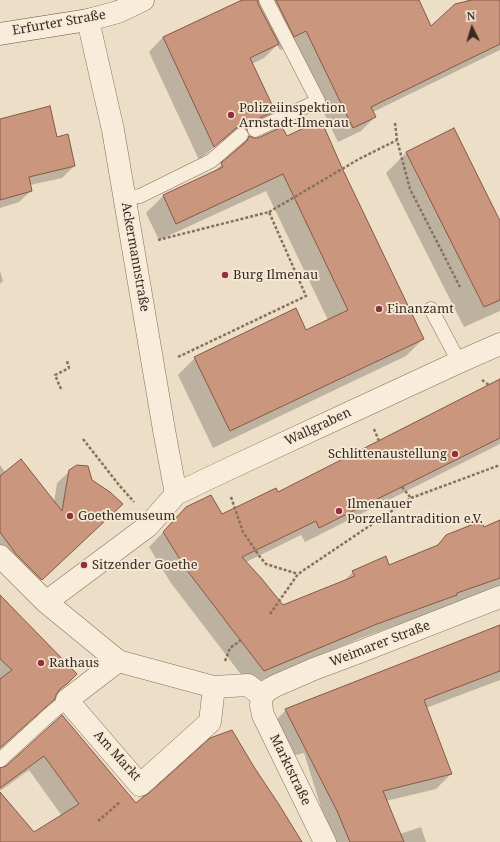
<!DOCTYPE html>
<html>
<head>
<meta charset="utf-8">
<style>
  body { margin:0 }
  #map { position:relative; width:500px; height:842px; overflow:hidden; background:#eddec7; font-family:"Noto Serif",serif }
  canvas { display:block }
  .north { position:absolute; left:452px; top:8px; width:40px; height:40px; -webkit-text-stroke:3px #f5e9d7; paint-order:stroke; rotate:355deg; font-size:11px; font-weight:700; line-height:16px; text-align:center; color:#392a20 }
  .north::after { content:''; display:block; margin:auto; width:14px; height:18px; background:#392a20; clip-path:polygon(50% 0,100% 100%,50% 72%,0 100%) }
</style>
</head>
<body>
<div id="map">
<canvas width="500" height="842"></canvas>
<div class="north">N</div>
</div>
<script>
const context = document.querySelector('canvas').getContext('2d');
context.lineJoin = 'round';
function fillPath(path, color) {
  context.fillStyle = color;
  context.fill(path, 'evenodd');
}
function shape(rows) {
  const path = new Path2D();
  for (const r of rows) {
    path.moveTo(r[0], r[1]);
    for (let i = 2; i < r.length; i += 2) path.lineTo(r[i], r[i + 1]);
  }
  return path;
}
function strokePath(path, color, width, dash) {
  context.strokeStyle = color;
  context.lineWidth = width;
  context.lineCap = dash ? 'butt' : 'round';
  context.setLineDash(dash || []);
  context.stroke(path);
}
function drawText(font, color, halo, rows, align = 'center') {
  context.font = font + ' "Noto Serif",serif';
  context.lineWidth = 3.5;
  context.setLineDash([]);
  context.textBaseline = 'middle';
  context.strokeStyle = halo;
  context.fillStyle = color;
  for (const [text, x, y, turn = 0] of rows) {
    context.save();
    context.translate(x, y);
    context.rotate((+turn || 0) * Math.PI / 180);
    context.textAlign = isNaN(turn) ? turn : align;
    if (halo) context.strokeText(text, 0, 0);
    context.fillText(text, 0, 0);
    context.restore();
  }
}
fillPath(shape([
  [245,0,418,0,431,27,467,2,466,0,500,0,500,50,373,112,375,117,361,131,338,142,291,45,280,50,277,45,264,58,252,64,274,111,260,125,220,142,199,160,149,52,163,37],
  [0,120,56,138,74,166,62,178,30,185,31,191,19,202,0,208],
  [249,137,254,139,286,138,342,171,423,339,406,356,213,448,178,375,195,358,305,331,328,320,266,191,159,240,146,213,163,196,213,173],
  [407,152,500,223,500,311,464,327,386,173],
  [0,271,3,281,0,284],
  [500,381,500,444,305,542,301,535,246,562,283,606,344,581,353,572,389,566,435,547,446,536,483,528,500,521,500,585,444,607,441,609,361,638,249,685,171,583,149,547,172,523,221,515,278,493],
  [0,465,5,472,54,502,57,483,70,471,92,480,122,504,28,592,0,562],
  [0,596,68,683,54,696,54,699,38,714,0,749],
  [500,626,500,680,426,708,451,774,436,789,386,801,400,834,421,827,426,842,332,842,304,753,287,757,271,725,286,710],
  [62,717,136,804,301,842,0,842,0,794,34,833,62,816,29,770,0,791,0,769,2,769]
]), '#0003');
const building = shape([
  [242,0,258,0,258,4,279,44,250,58,275,111,251,122,248,125,247,129,243,127,240,127,236,128,214,147,163,37,242,0],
  [276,0,419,0,431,26,455,4,472,0,500,0,500,44,371,107,376,117,353,128,306,31,294,37,276,0],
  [50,106,57,137,68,134,75,166,29,177,32,191,0,200,0,119,50,106],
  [321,120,343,170,424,339,230,431,194,357,296,308,306,330,348,310,283,174,176,224,163,195,223,167,221,163,247,141,249,136,254,138,258,138,282,127,287,136,321,120],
  [454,128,500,221,500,300,484,307,406,152,454,128],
  [500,379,500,438,319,528,316,521,242,557,262,579,283,605,355,576,352,571,386,556,389,565,438,545,446,535,481,521,484,527,500,520,500,578,457,593,457,595,377,624,264,671,186,569,163,532,186,507,211,495,222,514,276,488,278,492,500,379],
  [21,459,62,511,69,470,77,465,88,466,92,480,110,492,123,504,42,580,16,554,0,532,0,476,21,459],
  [0,595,77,674,68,683,59,690,56,695,55,699,0,748,0,679,12,670,0,659,0,595],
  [500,625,500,671,424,700,452,774,383,791,404,842,350,842,337,811,285,709,500,625],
  [62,715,136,803,143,797,148,794,210,738,232,730,254,767,278,803,302,842,0,842,0,792,34,832,79,804,44,756,0,788,0,768,6,766,62,715]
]);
fillPath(building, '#ca967e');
strokePath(building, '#875744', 1);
const service = shape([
  [255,130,318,101,266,0],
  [125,198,140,196,211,161,241,135],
  [431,309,459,362],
  [0,760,50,714,67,700]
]);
const minor = shape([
  [88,20,113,130,164,430,176,494],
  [0,556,46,602,118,661,214,687,248,685,262,696],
  [46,602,148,526,176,494,222,472,336,419,459,362,500,344],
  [118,661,67,700,140,785,210,722,214,687],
  [262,696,268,690,275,686,314,669,362,651,500,597],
  [262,696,261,705,263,715,325,842]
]);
const secondary = shape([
  [0,34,88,20,118,12,143,0]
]);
strokePath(service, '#88705d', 15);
strokePath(minor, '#88705d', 23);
strokePath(secondary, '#6a5140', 23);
strokePath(shape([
  [395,123,397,140,410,189,460,287],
  [269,212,359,159,397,140],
  [158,240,269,212,306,296,178,357],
  [482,380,489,385],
  [61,389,55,375,69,368,67,361],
  [374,429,379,441],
  [83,439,119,485,134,502],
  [402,487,411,498],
  [231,497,243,532,260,557,266,564,298,574],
  [270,614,298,574,411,498,500,465],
  [225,661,230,648,241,640],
  [98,821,120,802]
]), '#88705d', 2.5, [3, 2]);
strokePath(service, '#f8ecda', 14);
strokePath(minor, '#f8ecda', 22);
strokePath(secondary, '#f8ecda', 22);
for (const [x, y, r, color] of [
  [231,115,4,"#952f3a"],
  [225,275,4,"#952f3a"],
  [379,309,4,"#952f3a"],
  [455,454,4,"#952f3a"],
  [339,511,4,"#952f3a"],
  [70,516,4,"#952f3a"],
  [84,565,4,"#952f3a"],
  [41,663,4,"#952f3a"]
]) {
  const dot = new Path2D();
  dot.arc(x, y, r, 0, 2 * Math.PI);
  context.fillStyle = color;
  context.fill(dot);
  strokePath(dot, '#f5e9d7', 1.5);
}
drawText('13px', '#392a20', '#f5e9d7', [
  ["Erfurter Straße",59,23,-10],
  ["Ackermannstraße",135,257,80],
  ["Wallgraben",318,427,-25],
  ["Weimarer Straße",380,644,-21],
  ["Am Markt",117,756,48],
  ["Marktstraße",290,770,64]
]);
drawText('13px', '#392a20', '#f5e9d7', [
  ["Polizeiinspektion",239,108],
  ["Arnstadt-Ilmenau",239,123],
  ["Burg Ilmenau",233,275],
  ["Finanzamt",387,309],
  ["Schlittenaustellung",447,454,"right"],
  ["Ilmenauer",347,504],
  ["Porzellantradition e.V.",347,519],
  ["Goethemuseum",78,516],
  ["Sitzender Goethe",92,565],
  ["Rathaus",49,663]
], 'left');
</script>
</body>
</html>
